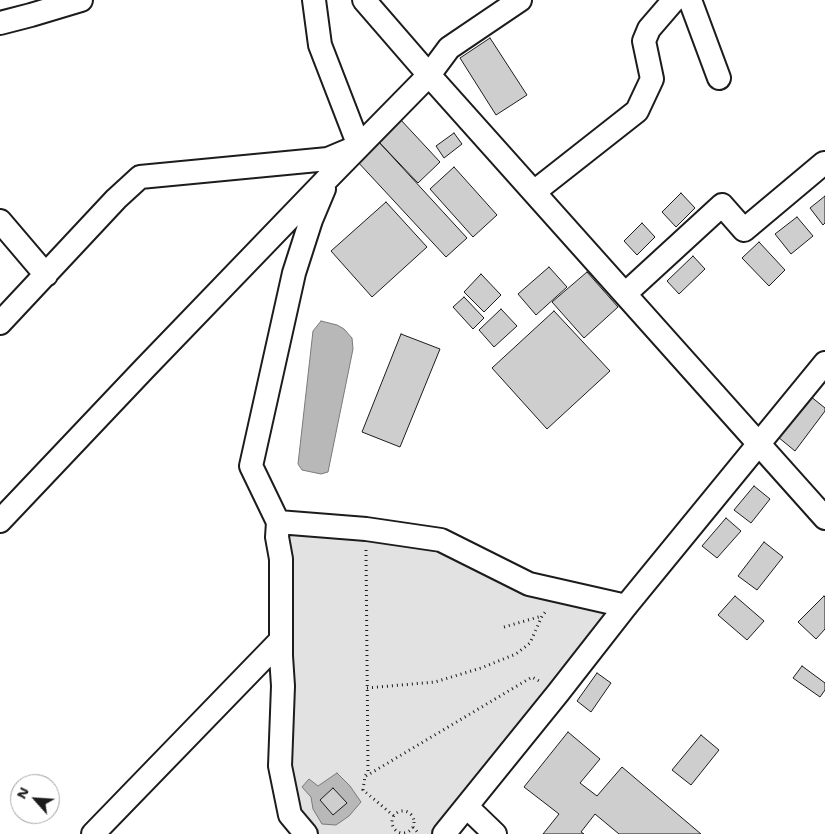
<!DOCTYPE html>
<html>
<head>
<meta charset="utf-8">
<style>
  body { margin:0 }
  #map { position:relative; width:825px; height:834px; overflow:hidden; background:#fff; font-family:"Shantell Sans",sans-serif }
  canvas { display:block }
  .north { position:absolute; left:10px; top:774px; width:50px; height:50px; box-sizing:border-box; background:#fff; border:1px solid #a4a4a4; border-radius:50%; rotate:296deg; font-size:14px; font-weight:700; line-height:20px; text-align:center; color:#1c1c1c }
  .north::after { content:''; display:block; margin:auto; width:18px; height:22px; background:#1c1c1c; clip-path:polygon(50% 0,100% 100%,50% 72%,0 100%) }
</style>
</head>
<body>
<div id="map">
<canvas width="825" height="834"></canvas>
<div class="north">N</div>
</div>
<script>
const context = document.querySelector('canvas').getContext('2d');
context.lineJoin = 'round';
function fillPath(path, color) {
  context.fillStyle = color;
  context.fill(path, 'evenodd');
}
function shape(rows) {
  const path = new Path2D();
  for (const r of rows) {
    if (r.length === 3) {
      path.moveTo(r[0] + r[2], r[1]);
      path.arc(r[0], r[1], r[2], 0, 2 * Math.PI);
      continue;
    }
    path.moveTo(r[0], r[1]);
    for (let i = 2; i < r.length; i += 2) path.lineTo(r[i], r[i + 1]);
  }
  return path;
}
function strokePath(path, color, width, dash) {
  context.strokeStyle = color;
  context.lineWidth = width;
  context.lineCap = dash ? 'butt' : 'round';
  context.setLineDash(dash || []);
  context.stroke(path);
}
fillPath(shape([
  [282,526,441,544,612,609,433,834,317,834,300,820,287,771]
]), '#e2e2e2');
const water = shape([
  [321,321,337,325,344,329,352,338,353,349,328,472,321,474,302,470,298,464,313,331,321,321],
  [337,773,350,786,361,802,349,816,336,825,322,824,313,809,311,797,302,787,309,779,318,786,337,773]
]);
fillPath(water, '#b8b8b8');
strokePath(water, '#7a7a7a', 1);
const building = shape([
  [490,38,527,95,496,115,460,58,490,38],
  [400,119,440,162,418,183,377,140,400,119],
  [454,133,462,144,444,158,436,146,454,133],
  [377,140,467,238,446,257,356,160,377,140],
  [454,167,497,215,473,237,430,189,454,167],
  [681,193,695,208,676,227,662,212,681,193],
  [825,196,825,223,823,225,810,208,825,196],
  [386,202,427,247,372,297,331,251,386,202],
  [797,217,813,236,791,254,775,234,797,217],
  [642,223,655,237,637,255,624,241,642,223],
  [759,242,785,270,769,286,742,258,759,242],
  [693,256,705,269,679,294,667,281,693,256],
  [549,267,567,287,536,315,518,294,549,267],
  [587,272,618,307,584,338,552,302,587,272],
  [481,274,501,295,484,312,464,292,481,274],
  [464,297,484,318,473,329,453,307,464,297],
  [501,309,517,326,494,347,479,330,501,309],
  [554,311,610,371,547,429,492,368,554,311],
  [401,334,440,349,400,447,362,432,401,334],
  [810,396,825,408,825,411,795,451,778,437,810,396],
  [754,486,770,499,751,523,734,510,754,486],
  [726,518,741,531,717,558,702,546,726,518],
  [764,542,783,557,757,590,738,576,764,542],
  [735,596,764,621,747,640,718,615,735,596],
  [824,596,825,597,825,629,816,639,798,622,824,596],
  [802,666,825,683,825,690,820,697,793,678,802,666],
  [597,673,611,683,591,712,577,701,597,673],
  [568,732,600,759,580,783,597,796,622,767,701,834,619,834,595,814,581,832,584,834,543,834,559,814,524,787,568,732],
  [701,735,719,750,691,785,672,770,701,735],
  [333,788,347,803,333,815,320,800,333,788]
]);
fillPath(building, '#cecece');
strokePath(building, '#1c1c1c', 1);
const minor = shape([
  [364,0,429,75,825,518],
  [690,0,719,78],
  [0,23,31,15,81,0],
  [534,192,637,111,652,79,644,41,649,29,674,0],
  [0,221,46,275],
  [625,294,722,205,744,230,824,163,825,165],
  [0,323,116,199,140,177,328,159,359,146,320,45,314,0],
  [0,521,144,369,329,177,429,75,449,48,520,0],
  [278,522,366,529,441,540,529,584,626,606],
  [467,807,495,834],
  [93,834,281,640],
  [306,834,290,815,280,766,283,686,281,656,281,559,277,537,278,522,251,466,294,273,311,220,324,189],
  [444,834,558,693,626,606,825,363]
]);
strokePath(minor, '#1c1c1c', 26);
strokePath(shape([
  [366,550,368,771,365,776,363,790,394,816],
  [504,627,542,616],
  [367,688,435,682,481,668,516,654,530,643,542,616,547,610],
  [366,776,532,677,541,682],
  [403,822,11],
  [413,827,419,834]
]), '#1c1c1c', 3, [1, 4]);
strokePath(minor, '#fff', 22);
</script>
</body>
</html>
